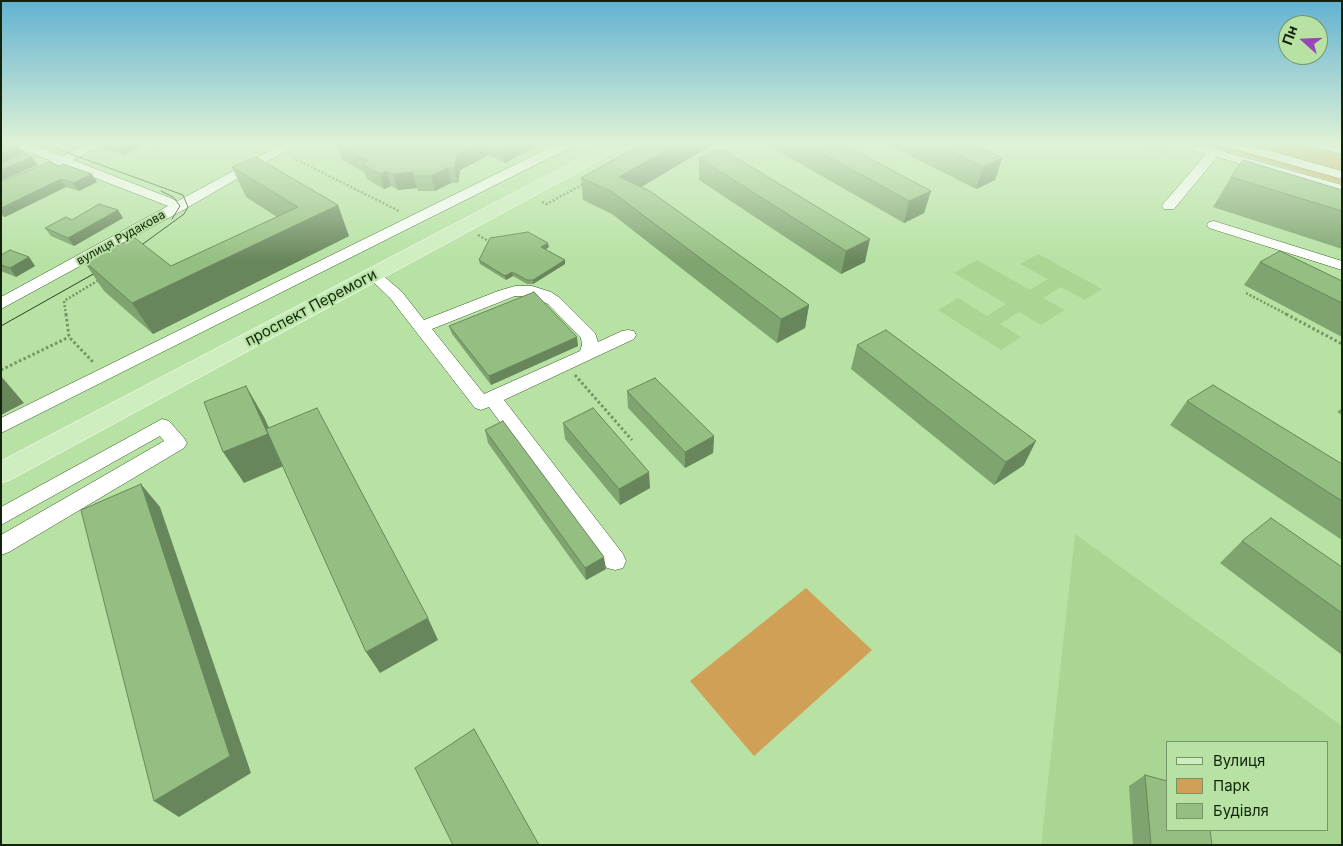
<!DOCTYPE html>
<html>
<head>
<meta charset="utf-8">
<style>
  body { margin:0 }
  #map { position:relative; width:1343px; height:846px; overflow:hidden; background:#b7e2a4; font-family:Inter,sans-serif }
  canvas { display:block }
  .frame { position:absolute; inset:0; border:2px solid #14240c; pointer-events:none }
  .legend { position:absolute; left:1166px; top:741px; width:162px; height:90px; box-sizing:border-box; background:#b7e2a4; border:1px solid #769667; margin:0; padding:6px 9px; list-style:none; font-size:15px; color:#14240c }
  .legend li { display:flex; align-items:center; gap:10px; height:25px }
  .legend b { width:25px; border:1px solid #769667 }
  .north { position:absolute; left:1278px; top:15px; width:50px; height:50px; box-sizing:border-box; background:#b7e2a4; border:1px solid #769667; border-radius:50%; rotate:290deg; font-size:14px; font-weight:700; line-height:20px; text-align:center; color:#14240c }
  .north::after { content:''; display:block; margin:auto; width:18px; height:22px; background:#9947b6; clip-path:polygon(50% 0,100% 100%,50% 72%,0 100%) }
</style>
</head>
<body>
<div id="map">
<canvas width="1343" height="846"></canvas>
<div class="frame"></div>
<ul class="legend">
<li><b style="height:6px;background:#ceeebf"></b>Вулиця</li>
<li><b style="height:14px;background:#d1a057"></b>Парк</li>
<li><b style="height:14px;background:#95bf82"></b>Будівля</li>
</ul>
<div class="north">Пн</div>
</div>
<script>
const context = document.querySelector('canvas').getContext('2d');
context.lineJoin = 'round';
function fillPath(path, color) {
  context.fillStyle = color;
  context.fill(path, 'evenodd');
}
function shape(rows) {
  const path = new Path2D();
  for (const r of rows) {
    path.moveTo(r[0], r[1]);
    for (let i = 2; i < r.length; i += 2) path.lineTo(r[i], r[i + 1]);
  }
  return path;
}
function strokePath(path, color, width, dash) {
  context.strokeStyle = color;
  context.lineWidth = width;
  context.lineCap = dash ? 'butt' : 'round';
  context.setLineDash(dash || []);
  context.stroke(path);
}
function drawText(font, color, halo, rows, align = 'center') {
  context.font = font + ' Inter,sans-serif';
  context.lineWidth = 4;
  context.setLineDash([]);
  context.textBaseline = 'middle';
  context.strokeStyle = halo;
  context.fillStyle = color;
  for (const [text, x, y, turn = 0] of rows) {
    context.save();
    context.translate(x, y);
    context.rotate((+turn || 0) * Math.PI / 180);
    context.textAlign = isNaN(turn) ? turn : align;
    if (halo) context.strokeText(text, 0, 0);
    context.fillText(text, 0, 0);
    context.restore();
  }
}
fillPath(shape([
  [1038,254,1102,289,1085,300,1061,287,1043,298,1065,310,1041,325,1019,312,1000,324,1021,337,1001,350,938,310,958,298,987,316,1006,304,954,273,977,260,1030,290,1048,279,1020,264],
  [1075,534,1342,726,1342,845,1041,845],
  [1167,742,1327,742,1327,830,1167,830]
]), '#a9d693');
fillPath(shape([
  [1202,143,1342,143,1342,184],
  [806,588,872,650,754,756,690,681]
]), '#d1a057');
const minor = shape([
  [10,143,27,143,62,156,90,143,106,143,73,160,178,201,284,143,299,143,185,209,1,309,1,297,168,206,62,165,53,166,52,161,12,146,10,143],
  [559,143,575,143,573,146,1,433,1,418,559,143],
  [1174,143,1193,143,1342,185,1342,193,1217,157,1174,209,1164,209,1162,206,1164,203,1206,154,1176,146,1174,143],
  [1222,143,1242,143,1342,171,1342,179,1224,146,1222,143],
  [1309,143,1329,143,1342,146,1342,154,1311,146,1309,143],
  [1214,221,1342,261,1342,270,1209,228,1207,225,1209,222,1214,221],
  [374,270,379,272,402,292,424,320,498,291,515,286,532,286,551,292,560,298,595,333,598,342,622,331,628,330,634,331,636,335,634,339,504,400,623,554,626,561,623,568,615,570,607,568,489,407,481,410,475,408,390,298,369,278,366,275,369,272,374,270],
  [515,296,531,296,548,304,581,338,582,345,580,351,484,394,432,329,515,296],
  [162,419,169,421,184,438,187,443,184,448,9,552,1,555,1,535,164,441,160,436,1,525,1,507,162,419]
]);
const major = shape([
  [609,143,629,143,626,146,10,480,1,483,1,461,609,143]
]);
strokePath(minor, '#345921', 1);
strokePath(major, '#fff', 1);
strokePath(shape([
  [1140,143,1168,152],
  [293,158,399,211],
  [542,202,547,204,585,183],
  [478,235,490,242],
  [1246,293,1288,315],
  [66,315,64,301,99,280]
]), '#759566', 2.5, [2, 2]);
strokePath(shape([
  [66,314,69,337,94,363],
  [1286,314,1342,344],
  [1,370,69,337],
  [575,375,632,440]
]), '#759566', 3, [2.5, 2.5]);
fillPath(minor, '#fff');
fillPath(major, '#ceeebf');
strokePath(shape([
  [41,143,183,195,188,207,184,214,132,252],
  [161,191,173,197,180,206,172,219],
  [1,326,104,268]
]), '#2c4023', 1);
fillPath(shape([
  [100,143,149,143,124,155,103,148],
  [149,143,165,143,159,146],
  [342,143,544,143,505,163,489,155,460,170,458,183,451,183,435,191,418,191,417,188,398,190,391,186,384,189,367,179,364,172,342,160,337,145],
  [644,143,715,143,641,187,809,305,805,328,777,343,612,214,583,200,581,178],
  [764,143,841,143,931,191,924,213,904,223],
  [885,143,970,143,1002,158,995,180,976,189],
  [699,158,865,262,841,274,699,180],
  [49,162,97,182,79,191,66,187,5,217,1,216,1,182],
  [232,167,349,236,153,334,104,291,83,260,171,266,277,217,246,197],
  [1231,177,1342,190,1342,249,1213,207],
  [118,210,123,218,74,246,51,236,45,228,72,220],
  [549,247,545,249,565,260,565,264,533,284,527,284,513,276,506,280,480,264,479,260],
  [1,255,29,257,35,266,16,277,1,271],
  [1260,262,1342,281,1342,337,1244,285],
  [449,326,578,346,491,385,452,334],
  [857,345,1024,465,994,485,851,369],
  [627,391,714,436,713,453,685,468,628,408],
  [1187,401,1342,464,1342,540,1170,425],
  [1342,408,1342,415,1337,412],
  [563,423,650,488,620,505,565,439],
  [485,430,606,569,586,580,488,443],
  [1242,541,1342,567,1342,655,1220,563],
  [1145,775,1212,845,1133,845,1129,786]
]), '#80a470');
fillPath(shape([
  [128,143,149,143,124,155,120,147],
  [157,143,165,143,159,146],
  [481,143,486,143,489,155,460,170,458,183,454,168,457,155],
  [512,143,544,143,505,163,502,148],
  [679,143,715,143,621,199,619,177],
  [18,146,24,154,1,163,1,153],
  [32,157,38,165,1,181,1,170],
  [1002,158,995,180,976,189,983,167],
  [448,168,451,183,435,191,431,176],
  [386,171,391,186,384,189,380,174],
  [413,172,413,176,417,188,398,190,393,174],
  [92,174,97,182,79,191,73,183],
  [61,179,66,187,5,217,1,212,1,208],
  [931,191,924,213,904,223,909,201],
  [338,205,349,236,153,334,132,303],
  [118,210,123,218,74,246,68,238],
  [870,239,865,262,841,274,846,251],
  [548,243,549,247,542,252,541,247],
  [29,257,35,266,16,277,10,268],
  [565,260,565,264,533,284,533,280],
  [512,272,513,276,506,280,505,276],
  [809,305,805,328,777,343,781,319],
  [577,337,578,346,491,385,489,376],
  [1,376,24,403,1,415],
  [246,386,264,417,286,465,244,483,223,452],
  [714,436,713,453,685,468,685,452],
  [1036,441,1024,465,994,485,1006,462],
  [649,472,650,488,620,505,619,489],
  [141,484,160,507,251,773,179,817,154,801],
  [604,557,606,569,586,580,585,568],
  [428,618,438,640,380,673,366,652]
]), '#68865b');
const building = shape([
  [1,143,11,143,18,146,1,153,1,143],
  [107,143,128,143,120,147,107,143],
  [342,143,481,143,457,155,454,168,448,168,431,176,413,176,413,172,393,174,386,171,380,174,362,164,368,161,337,145,342,143],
  [492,143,512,143,502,148,492,143],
  [644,143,679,143,619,177,650,191,809,305,781,319,611,191,581,178,644,143],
  [804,143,841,143,931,191,909,201,804,143],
  [933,143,970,143,1002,158,983,167,933,143],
  [722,149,870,239,846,251,699,158,722,149],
  [23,153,32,157,1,170,1,163,23,153],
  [256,157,338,205,132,303,83,260,135,238,171,266,298,207,232,167,256,157],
  [1243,160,1342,190,1342,211,1231,177,1243,160],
  [49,162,60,166,63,164,92,174,73,183,61,179,1,208,1,182,49,162],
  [99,204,118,210,68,238,45,228,66,217,72,220,99,204],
  [528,232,548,243,541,247,565,260,533,280,527,280,512,272,505,276,479,260,490,238,528,232],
  [10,250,29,257,10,268,1,265,1,255,10,250],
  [1280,251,1342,281,1342,303,1260,262,1280,251],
  [534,292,577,337,489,376,449,326,534,292],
  [886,330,1036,441,1006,462,857,345,886,330],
  [655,378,714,436,685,452,627,391,655,378],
  [1213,385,1342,464,1342,501,1187,401,1213,385],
  [246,386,268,434,223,452,204,402,246,386],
  [317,408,428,618,366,652,266,429,317,408],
  [593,408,649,472,619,489,563,423,593,408],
  [503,421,604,557,585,568,485,430,503,421],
  [141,484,230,756,154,801,81,510,141,484],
  [1271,518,1342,567,1342,613,1242,541,1271,518],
  [474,729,539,845,453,845,415,768,474,729],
  [1145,775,1167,781,1167,830,1210,830,1212,845,1151,845,1145,775]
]);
fillPath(building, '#95bf82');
strokePath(building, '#68865b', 1);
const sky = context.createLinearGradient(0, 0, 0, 261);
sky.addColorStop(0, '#62b2d2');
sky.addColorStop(0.55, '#dff2d6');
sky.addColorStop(1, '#dff2d600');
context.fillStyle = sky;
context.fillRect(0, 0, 1343, 261);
drawText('12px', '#14240c', '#b7e2a4', [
  ["вулиця Рудакова",121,238,-29]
]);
drawText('15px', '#14240c', '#b7e2a4', [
  ["проспект Перемоги",311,308,-28]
]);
</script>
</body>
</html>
